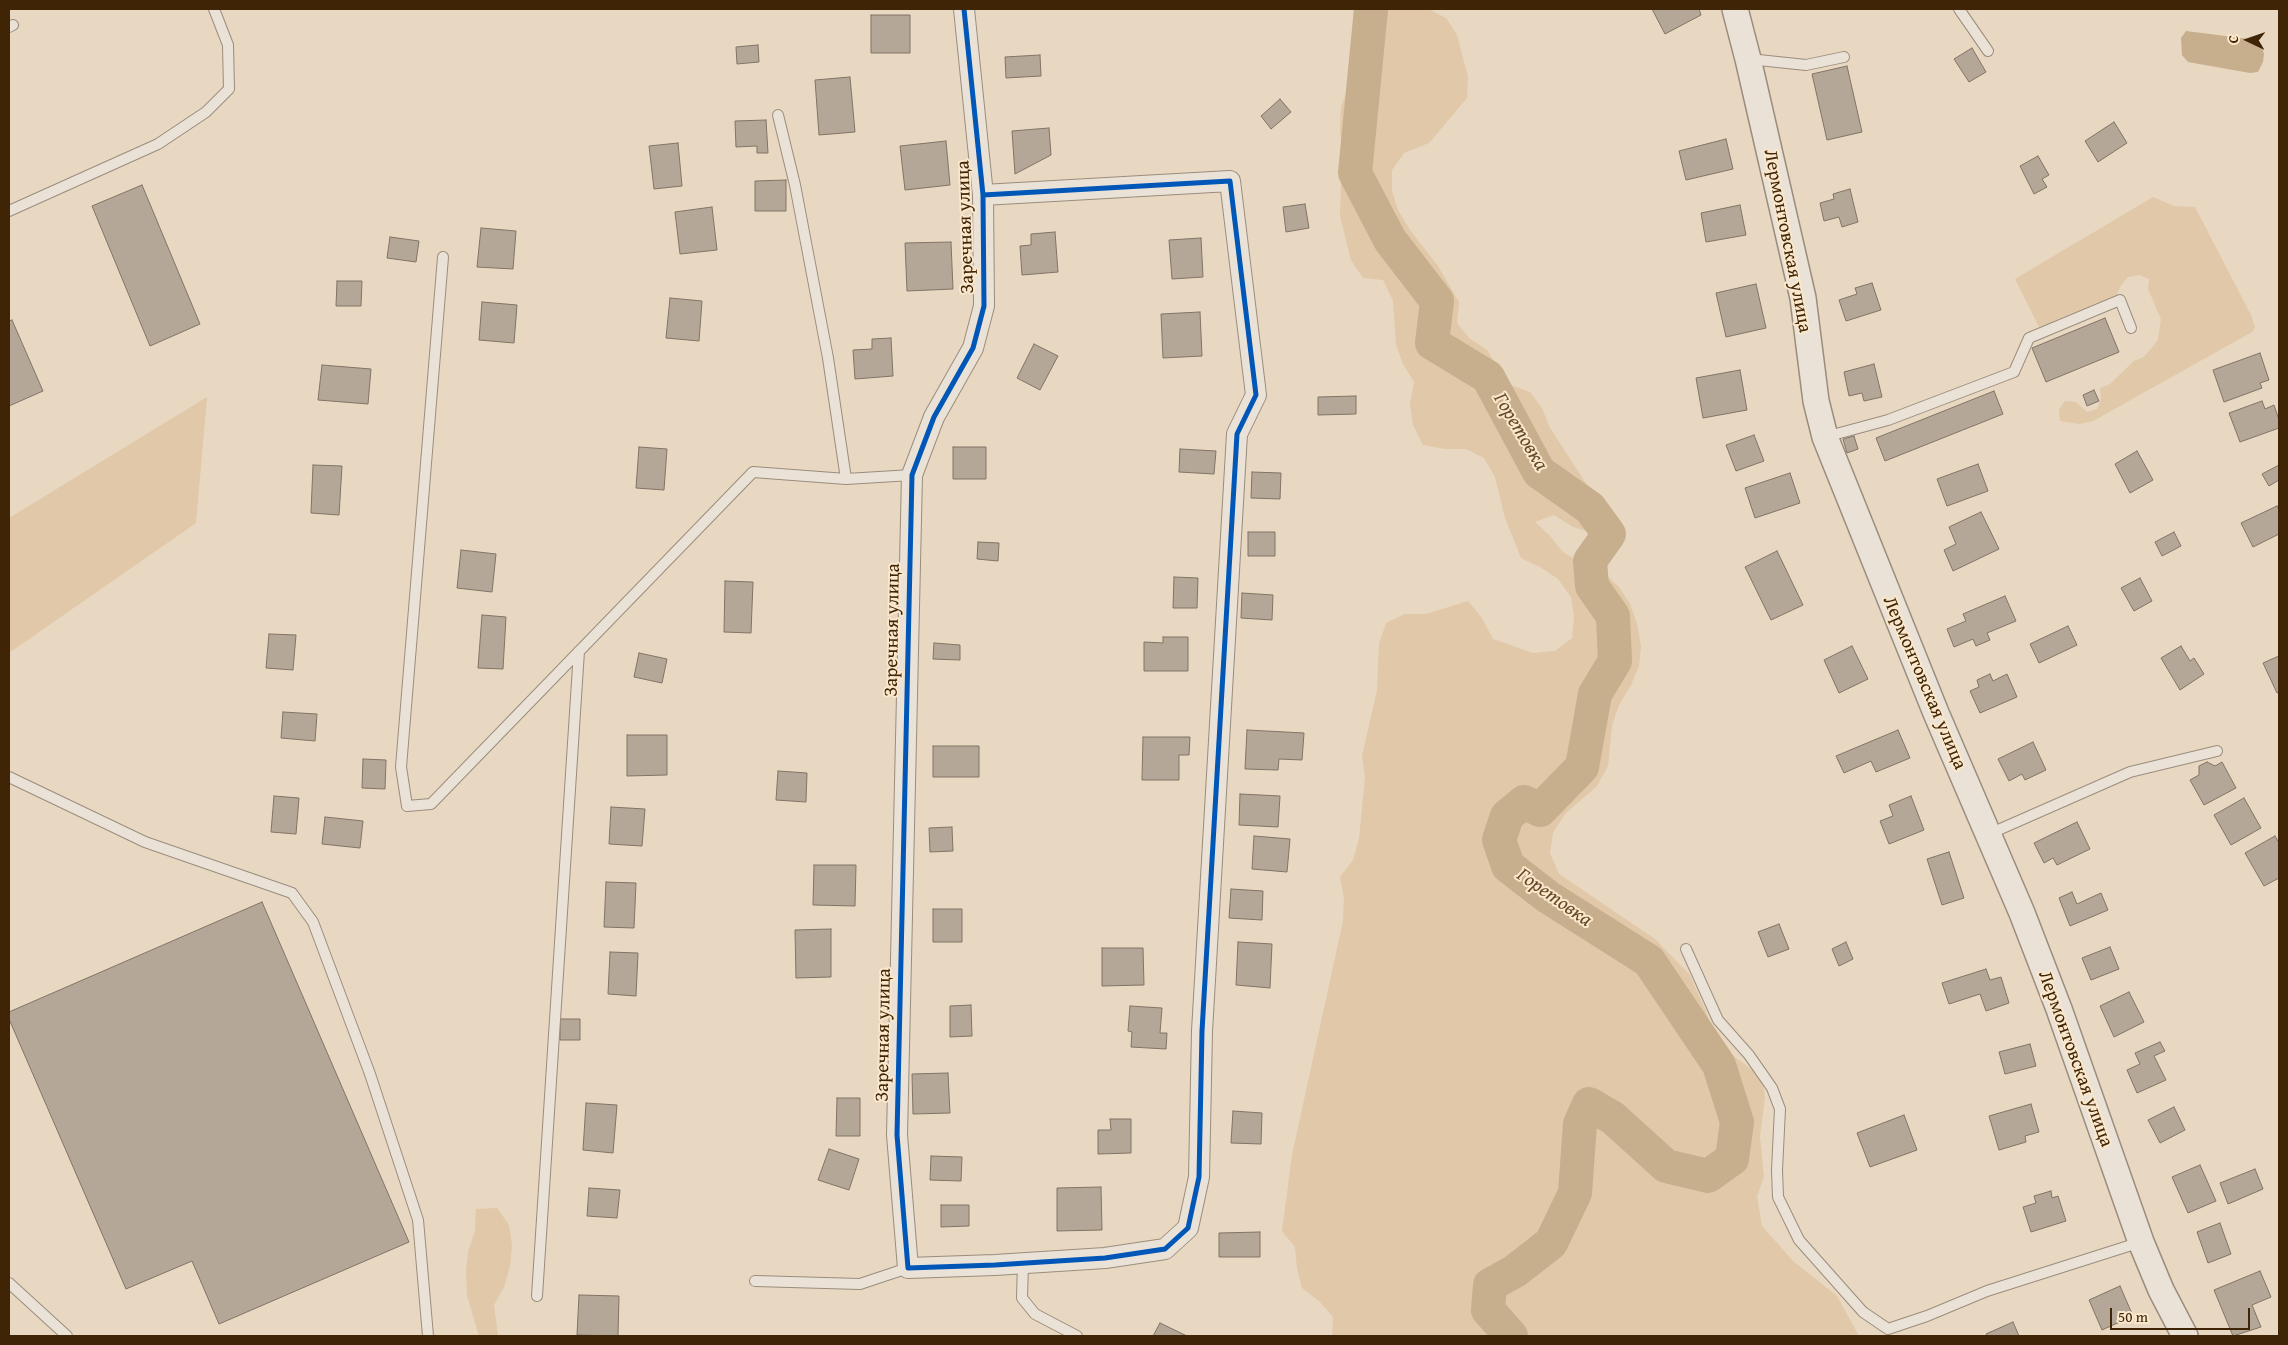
<!DOCTYPE html>
<html>
<head>
<meta charset="utf-8">
<style>
  body { margin:0 }
  #map { position:relative; width:2288px; height:1345px; overflow:hidden; background:#e8d7c1; font-family:"Gentium Book Plus",serif }
  canvas { display:block }
  .frame { position:absolute; inset:0; border:10px solid #3f2506; pointer-events:none }
  .north { position:absolute; left:2223px; top:15px; width:50px; height:50px; -webkit-text-stroke:4px #fae7cc; paint-order:stroke; rotate:273deg; font-size:14px; font-weight:700; line-height:20px; text-align:center; color:#3f2506 }
  .north::after { content:''; display:block; margin:auto; width:18px; height:22px; background:#3f2506; clip-path:polygon(50% 0,100% 100%,50% 72%,0 100%) }
  .scale { position:absolute; left:2110px; top:1308px; width:140px; height:22px; box-sizing:border-box; border:2px solid #3f2506; border-top:0; padding-left:6px; font-size:15px; line-height:18px; white-space:nowrap; color:#3f2506; -webkit-text-stroke:4px #fae7cc; paint-order:stroke }
</style>
</head>
<body>
<div id="map">
<canvas width="2288" height="1345"></canvas>
<div class="frame"></div>
<div class="north">С</div>
<div class="scale">50 m</div>
</div>
<script>
const context = document.querySelector('canvas').getContext('2d');
context.lineJoin = 'round';
function fillPath(path, color) {
  context.fillStyle = color;
  context.fill(path, 'evenodd');
}
function shape(rows) {
  const path = new Path2D();
  for (const r of rows) {
    path.moveTo(r[0], r[1]);
    for (let i = 2; i < r.length; i += 2) path.lineTo(r[i], r[i + 1]);
  }
  return path;
}
function strokePath(path, color, width, dash) {
  context.strokeStyle = color;
  context.lineWidth = width;
  context.lineCap = dash ? 'butt' : 'round';
  context.setLineDash(dash || []);
  context.stroke(path);
}
function drawText(font, color, halo, rows, align = 'center') {
  context.font = font + ' "Gentium Book Plus",serif';
  context.lineWidth = 4;
  context.setLineDash([]);
  context.textBaseline = 'middle';
  context.strokeStyle = halo;
  context.fillStyle = color;
  for (const [text, x, y, turn = 0] of rows) {
    context.save();
    context.translate(x, y);
    context.rotate((+turn || 0) * Math.PI / 180);
    context.textAlign = isNaN(turn) ? turn : align;
    if (halo) context.strokeText(text, 0, 0);
    context.fillText(text, 0, 0);
    context.restore();
  }
}
fillPath(shape([
  [1355,9,1428,9,1446,18,1457,35,1468,77,1467,98,1429,143,1404,153,1392,170,1392,191,1398,210,1410,230,1438,266,1459,302,1457,323,1469,338,1487,350,1508,384,1530,392,1542,408,1550,428,1595,497,1604,515,1593,533,1573,527,1554,515,1535,522,1550,536,1563,552,1581,563,1603,572,1619,587,1630,604,1637,624,1641,646,1639,666,1631,685,1619,705,1612,725,1608,766,1597,786,1565,814,1553,833,1550,853,1559,874,1655,939,1689,974,1706,1011,1713,1035,1726,1051,1761,1076,1765,1097,1760,1137,1764,1177,1757,1196,1762,1226,1793,1261,1837,1296,1859,1336,1332,1336,1333,1317,1319,1301,1302,1288,1297,1268,1295,1247,1282,1231,1292,1155,1343,921,1344,898,1340,877,1353,860,1359,839,1365,777,1362,756,1377,690,1379,644,1386,623,1405,614,1426,614,1468,601,1482,618,1493,639,1533,653,1555,651,1572,638,1574,617,1571,597,1558,579,1540,567,1521,558,1505,518,1495,477,1484,458,1466,449,1445,449,1423,445,1413,425,1410,404,1414,382,1403,364,1396,344,1393,301,1383,280,1363,278,1351,260,1340,216,1342,151,1340,130,1341,107,1356,67,1358,45],
  [2153,197,2174,206,2195,207,2251,315,2255,327,2252,332,2093,421,2080,424,2060,421,2059,410,2065,401,2076,402,2087,412,2097,409,2101,399,2100,388,2110,384,2134,361,2144,357,2158,340,2161,319,2148,289,2149,279,2139,275,2128,277,2121,285,2117,295,2058,319,2049,324,2039,327,2015,279],
  [207,397,196,523,9,653,9,518],
  [497,1208,509,1225,512,1245,510,1266,504,1287,494,1305,498,1336,479,1336,467,1295,466,1272,468,1252,475,1231,476,1209]
]), '#e0c8a8');
fillPath(shape([
  [2186,31,2249,39,2261,44,2264,54,2263,62,2258,72,2250,73,2188,62,2182,55,2181,38]
]), '#c7ae8d');
strokePath(shape([
  [1371,9,1355,173,1390,240,1437,301,1432,343,1488,377,1539,472,1590,508,1609,534,1590,561,1592,586,1613,616,1615,661,1595,694,1582,767,1540,810,1524,802,1507,816,1499,840,1508,866,1548,897,1649,961,1719,1065,1737,1122,1732,1159,1708,1176,1666,1166,1613,1118,1589,1104,1580,1124,1575,1193,1551,1243,1515,1271,1490,1285,1488,1310,1511,1336]
]), '#c7ae8d', 34);
const building = shape([
  [1652,9,1699,9,1701,15,1665,34,1652,9],
  [871,15,910,15,910,53,871,53,871,15],
  [758,45,759,62,737,64,736,47,758,45],
  [1972,48,1986,72,1969,82,1954,59,1972,48],
  [1040,55,1041,76,1006,78,1005,57,1040,55],
  [1847,66,1862,132,1827,140,1812,74,1847,66],
  [850,77,855,132,819,135,815,80,850,77],
  [1280,99,1291,112,1271,129,1261,116,1280,99],
  [766,120,768,153,757,153,757,146,736,147,735,121,766,120],
  [2114,122,2127,143,2098,162,2085,141,2114,122],
  [1049,128,1051,155,1015,174,1012,131,1049,128],
  [1726,139,1733,169,1686,180,1679,151,1726,139],
  [946,141,950,185,905,190,900,146,946,141],
  [678,143,682,186,654,189,649,146,678,143],
  [2038,156,2049,175,2042,179,2047,187,2034,194,2020,166,2038,156],
  [786,180,786,211,755,211,755,181,786,180],
  [142,185,200,324,150,346,92,206,142,185],
  [1850,189,1858,222,1842,227,1839,217,1824,221,1820,203,1834,199,1833,194,1850,189],
  [1305,204,1309,228,1286,232,1283,207,1305,204],
  [1740,205,1746,235,1706,242,1701,213,1740,205],
  [712,207,717,250,680,254,675,212,712,207],
  [481,228,516,231,513,269,477,267,481,228],
  [1055,232,1058,272,1022,275,1020,246,1031,245,1031,234,1055,232],
  [390,237,419,241,416,262,387,258,390,237],
  [1201,238,1203,277,1172,279,1169,240,1201,238],
  [951,242,953,289,907,291,905,243,951,242],
  [337,281,362,281,361,306,336,306,337,281],
  [1872,283,1881,310,1846,321,1839,300,1857,294,1855,288,1872,283],
  [1756,284,1766,328,1726,337,1716,293,1756,284],
  [670,298,702,301,699,341,666,338,670,298],
  [482,302,517,305,514,343,479,340,482,302],
  [1200,312,1202,356,1163,358,1161,314,1200,312],
  [2105,318,2119,352,2046,382,2032,348,2105,318],
  [12,320,43,391,9,406,9,321,12,320],
  [891,338,893,376,855,379,853,350,872,349,872,339,891,338],
  [1034,344,1058,356,1040,390,1017,378,1034,344],
  [2260,353,2269,380,2260,383,2262,388,2224,402,2213,370,2260,353],
  [1874,364,1882,397,1864,401,1862,393,1849,396,1844,372,1874,364],
  [322,365,371,369,368,404,318,400,322,365],
  [1740,370,1747,410,1703,418,1696,378,1740,370],
  [2094,390,2099,401,2087,406,2083,395,2094,390],
  [1994,391,2003,414,1885,461,1876,438,1994,391],
  [1356,396,1356,414,1318,415,1318,397,1356,396],
  [2262,401,2265,409,2274,405,2279,420,2279,428,2240,442,2229,413,2262,401],
  [1754,435,1764,461,1736,471,1726,445,1754,435],
  [1854,436,1858,449,1847,453,1843,439,1854,436],
  [639,447,667,449,664,490,636,488,639,447],
  [953,447,986,447,986,479,953,479,953,447],
  [1180,449,1216,451,1214,474,1179,472,1180,449],
  [2137,451,2153,480,2130,493,2115,464,2137,451],
  [1978,464,1988,491,1947,506,1937,479,1978,464],
  [313,465,342,466,339,515,311,513,313,465],
  [2279,465,2279,480,2269,486,2262,474,2279,465],
  [1252,472,1281,473,1280,499,1251,498,1252,472],
  [1790,473,1800,503,1755,518,1745,488,1790,473],
  [2277,506,2279,510,2279,534,2253,547,2241,523,2277,506],
  [1981,512,1999,549,1953,571,1944,550,1956,544,1949,527,1981,512],
  [1248,532,1275,532,1275,556,1248,556,1248,532],
  [2174,532,2181,546,2162,556,2155,542,2174,532],
  [978,542,999,543,998,561,977,559,978,542],
  [461,550,496,554,492,592,457,588,461,550],
  [1777,551,1803,605,1771,620,1745,567,1777,551],
  [1174,577,1198,578,1197,608,1173,608,1174,577],
  [2140,578,2152,601,2134,611,2121,588,2140,578],
  [725,581,753,582,751,633,724,632,725,581],
  [1242,593,1273,595,1272,620,1241,618,1242,593],
  [2005,596,2016,621,1987,633,1990,640,1976,646,1973,639,1954,647,1947,629,1966,621,1963,614,2005,596],
  [482,615,506,617,503,669,478,668,482,615],
  [2068,626,2077,645,2039,663,2030,644,2068,626],
  [269,634,296,635,293,670,266,668,269,634],
  [1163,637,1188,637,1188,671,1144,671,1144,642,1163,643,1163,637],
  [934,643,960,645,960,660,933,659,934,643],
  [1852,646,1868,679,1839,693,1824,660,1852,646],
  [2181,646,2190,661,2194,658,2204,674,2180,690,2161,658,2181,646],
  [639,653,667,659,662,683,634,677,639,653],
  [2279,656,2279,692,2277,693,2263,663,2279,656],
  [1990,674,1993,681,2007,674,2017,697,1980,713,1970,691,1979,687,1977,680,1990,674],
  [283,712,317,714,315,741,281,738,283,712],
  [1247,730,1304,733,1302,760,1279,759,1278,770,1245,769,1247,730],
  [1898,730,1910,758,1876,772,1871,761,1844,773,1836,756,1898,730],
  [627,735,667,735,667,775,627,776,627,735],
  [1143,737,1190,737,1189,755,1179,755,1179,780,1142,780,1143,737],
  [2033,742,2046,770,2025,780,2022,774,2009,781,1998,759,2033,742],
  [933,746,979,746,979,777,933,777,933,746],
  [363,759,386,760,385,789,362,788,363,759],
  [2207,762,2215,766,2222,762,2236,788,2204,805,2190,780,2199,775,2199,766,2207,762],
  [778,771,807,773,806,802,776,800,778,771],
  [1240,794,1280,796,1278,827,1239,825,1240,794],
  [274,796,299,798,296,834,271,832,274,796],
  [1911,796,1924,830,1889,844,1880,821,1893,816,1889,805,1911,796],
  [2244,798,2261,828,2231,845,2214,815,2244,798],
  [611,807,645,809,642,846,609,844,611,807],
  [325,817,363,821,360,848,322,844,325,817],
  [2077,822,2090,849,2057,865,2053,858,2044,863,2034,843,2077,822],
  [952,827,953,851,930,852,929,828,952,827],
  [1254,836,1290,839,1287,872,1252,869,1254,836],
  [2275,836,2279,843,2279,878,2264,886,2245,853,2275,836],
  [1949,852,1964,898,1942,905,1927,859,1949,852],
  [814,865,856,865,855,906,813,905,814,865],
  [606,882,636,883,634,928,604,927,606,882],
  [1231,889,1263,891,1262,920,1229,918,1231,889],
  [2072,892,2077,904,2101,893,2108,910,2070,926,2059,898,2072,892],
  [262,902,409,1242,219,1324,192,1261,126,1289,9,1019,9,1012,262,902],
  [933,909,962,909,962,942,933,942,933,909],
  [1779,924,1789,949,1768,957,1758,932,1779,924],
  [831,929,831,977,796,978,795,930,831,929],
  [1238,942,1272,944,1270,988,1236,985,1238,942],
  [1846,942,1853,959,1839,966,1832,949,1846,942],
  [2110,947,2119,969,2091,980,2082,958,2110,947],
  [1102,948,1143,948,1144,985,1102,986,1102,948],
  [610,952,638,953,636,996,608,994,610,952],
  [1986,969,1990,980,2001,977,2009,1003,1986,1011,1980,994,1949,1004,1942,983,1986,969],
  [2129,992,2144,1022,2114,1037,2100,1006,2129,992],
  [971,1005,972,1036,950,1037,950,1006,971,1005],
  [1130,1006,1162,1008,1160,1033,1167,1033,1166,1049,1131,1047,1132,1032,1128,1031,1130,1006],
  [560,1019,580,1019,580,1040,560,1040,560,1019],
  [2160,1042,2165,1051,2154,1056,2166,1080,2137,1093,2127,1070,2140,1064,2135,1053,2160,1042],
  [2030,1044,2036,1066,2005,1074,1999,1052,2030,1044],
  [948,1073,950,1113,913,1114,912,1074,948,1073],
  [837,1098,860,1098,860,1136,836,1136,837,1098],
  [586,1103,617,1105,613,1153,583,1150,586,1103],
  [2031,1104,2039,1132,2025,1136,2026,1142,1999,1150,1989,1116,2031,1104],
  [2174,1107,2185,1130,2160,1143,2148,1120,2174,1107],
  [1233,1111,1262,1113,1261,1144,1231,1143,1233,1111],
  [1904,1115,1917,1150,1870,1167,1857,1133,1904,1115],
  [1110,1119,1131,1119,1131,1153,1098,1154,1098,1130,1111,1130,1110,1119],
  [829,1149,859,1159,849,1190,818,1180,829,1149],
  [931,1156,962,1157,961,1181,930,1180,931,1156],
  [2200,1165,2216,1201,2188,1213,2172,1177,2200,1165],
  [2255,1169,2263,1189,2228,1204,2220,1183,2255,1169],
  [1101,1187,1102,1230,1057,1231,1057,1188,1101,1187],
  [589,1188,620,1190,617,1218,587,1216,589,1188],
  [2051,1191,2052,1198,2058,1196,2066,1221,2031,1232,2023,1207,2036,1203,2034,1196,2051,1191],
  [941,1205,969,1205,969,1226,941,1227,941,1205],
  [2220,1223,2231,1254,2208,1263,2197,1232,2220,1223],
  [1260,1232,1260,1257,1219,1257,1219,1233,1260,1232],
  [2260,1271,2271,1297,2252,1305,2261,1327,2233,1336,2214,1290,2260,1271],
  [2120,1286,2133,1316,2102,1330,2089,1300,2120,1286],
  [579,1295,619,1296,618,1336,577,1335,579,1295],
  [2013,1322,2019,1336,1987,1336,1986,1334,2013,1322],
  [1160,1323,1187,1336,1153,1336,1160,1323]
]);
fillPath(building, '#b4a797');
strokePath(building, '#817465', 1);
const service = shape([
  [1959,9,1988,51],
  [9,27,13,25],
  [1749,59,1806,65,1844,57],
  [778,115,795,185,828,358,846,479],
  [9,211,158,144,206,112,229,89,228,45,214,9],
  [443,257,401,767,407,806,431,804,753,472,846,479,912,475],
  [1825,437,1888,420,2014,372,2029,338,2120,300,2131,328],
  [9,777,145,842,292,893,313,922,370,1074,418,1220,428,1336],
  [1989,834,2130,772,2217,751],
  [1686,949,1718,1020,1749,1055,1772,1088,1780,1109,1777,1170,1778,1197,1799,1240,1863,1312,1888,1329,1927,1316,1987,1291,2141,1242],
  [1023,1264,1022,1298,1035,1314,1077,1336],
  [755,1281,860,1284,908,1268],
  [9,1283,67,1336],
  [537,1296,579,651]
]);
const minor = shape([
  [964,9,983,195,984,306,973,348,934,417,912,475,897,1135,908,1268,995,1265,1105,1258,1165,1249,1188,1228,1199,1177,1202,1031,1237,434,1256,395,1230,181,983,195]
]);
const tertiary = shape([
  [1735,9,1748,59,1803,298,1816,401,1825,437,1936,713,2022,913,2059,1009,2141,1242,2161,1290,2185,1336]
]);
strokePath(service, '#9a8d7c', 12);
strokePath(minor, '#9a8d7c', 22);
strokePath(tertiary, '#9a8d7c', 28);
strokePath(service, '#ebe2d7', 10);
strokePath(minor, '#ebe2d7', 20);
strokePath(tertiary, '#ebe2d7', 25);
strokePath(shape([
  [964,9,983,195,984,306,973,348,934,417,912,475,897,1135,908,1268,995,1265,1105,1258,1165,1249,1188,1228,1199,1177,1202,1031,1237,434,1256,395,1230,181,983,195]
]), '#0057b8', 5);
drawText('19px', '#3f2506', '#fae7cc', [
  ["Заречная улица",966,227,-92],
  ["Лермонтовская улица",1787,241,79],
  ["Заречная улица",893,630,-89],
  ["Лермонтовская улица",1924,683,67],
  ["Заречная улица",884,1035,-89],
  ["Лермонтовская улица",2075,1059,70]
]);
drawText('italic 20px', '#644928', '#fae7cc', [
  ["Горетовка",1520,432,59],
  ["Горетовка",1554,898,35]
]);
</script>
</body>
</html>
